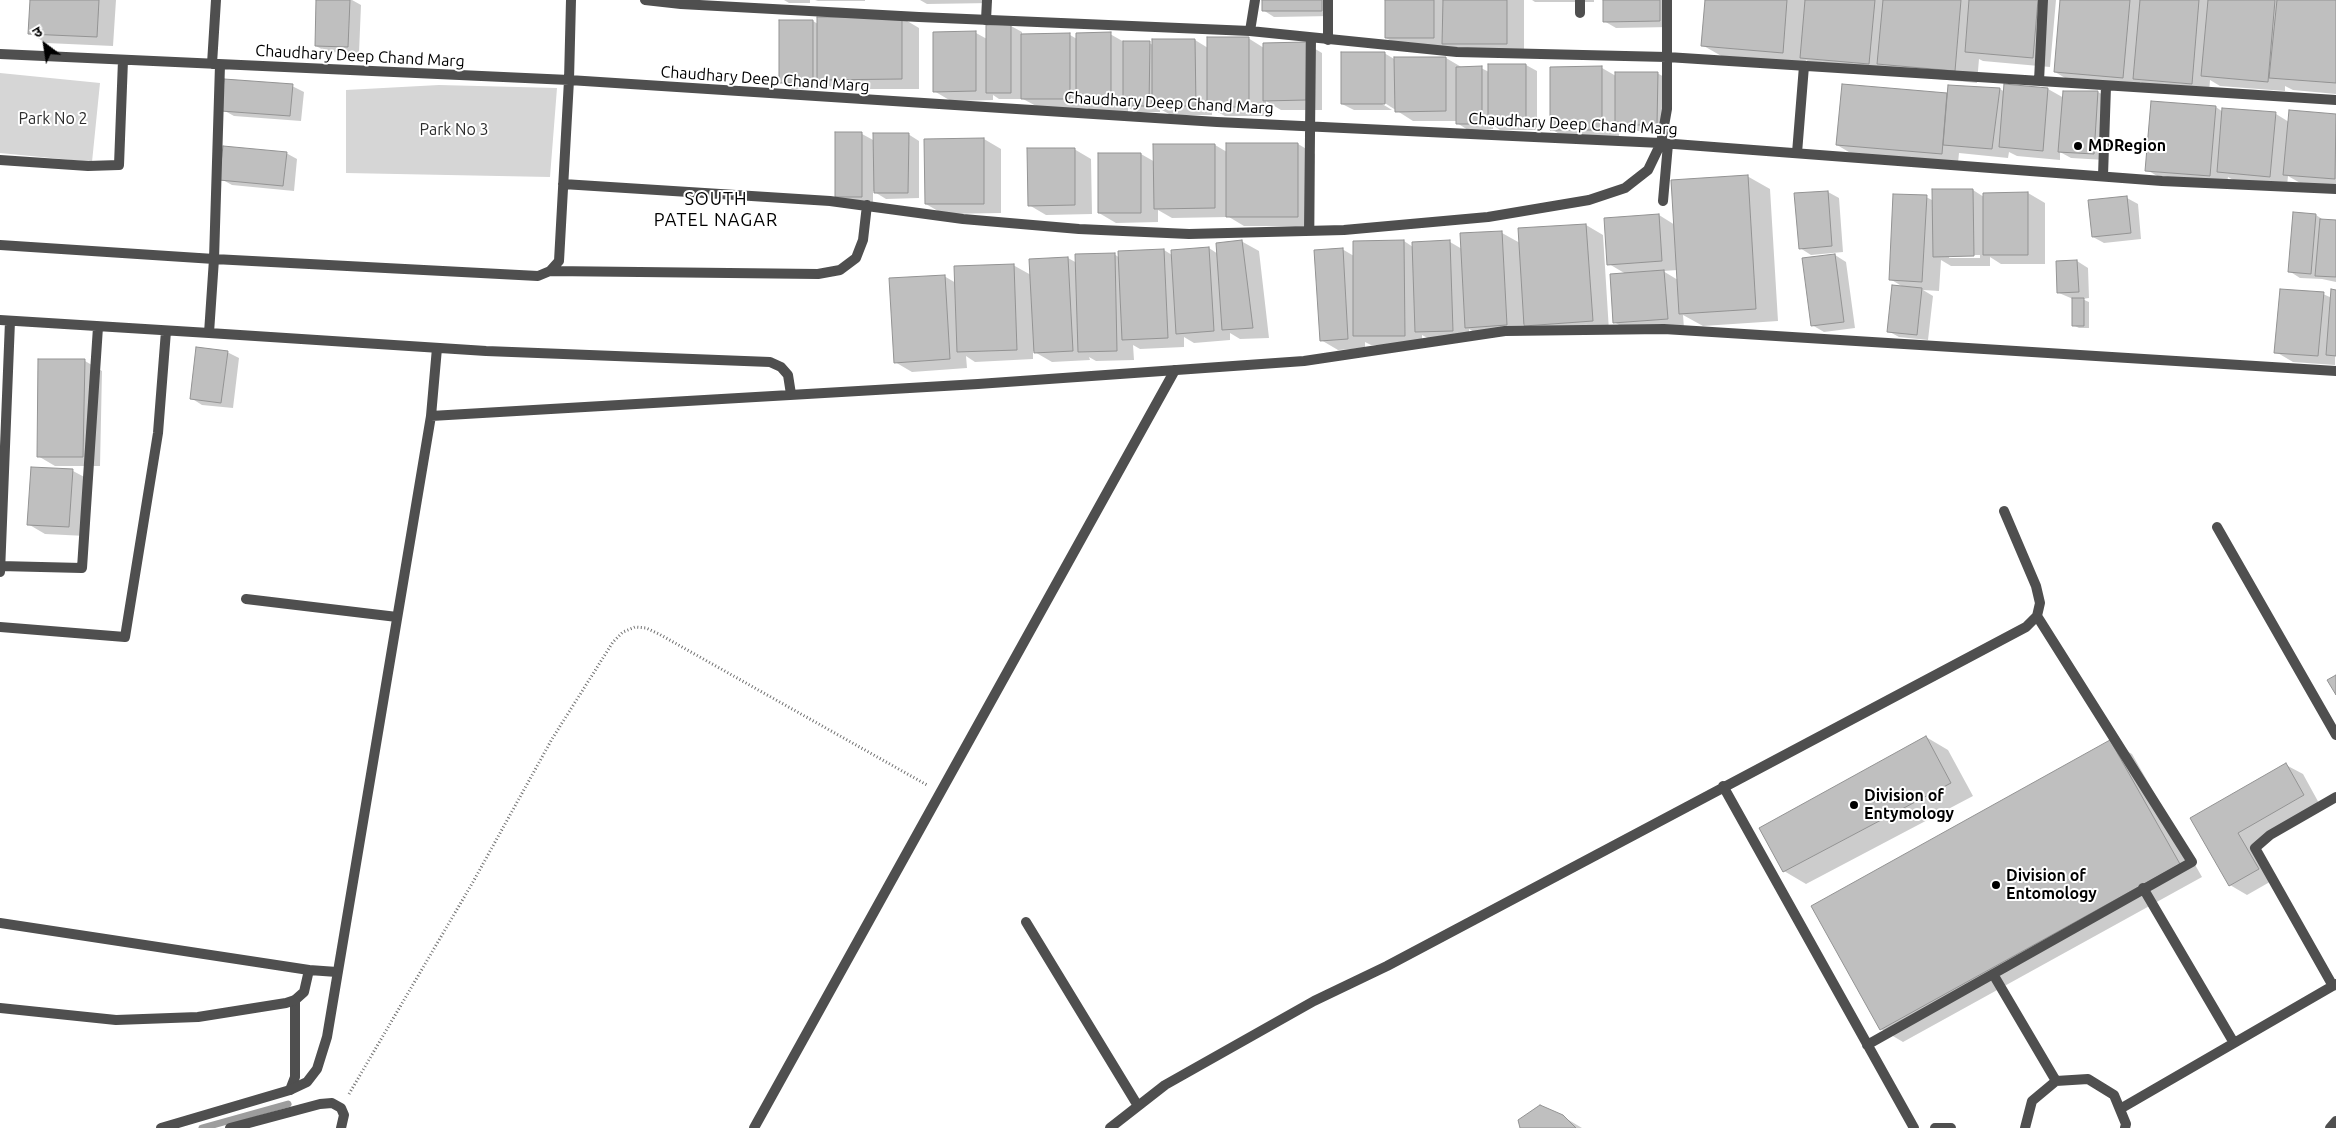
<!DOCTYPE html>
<html>
<head>
<meta charset="utf-8">
<style>
  body { margin:0 }
  #map { position:relative; width:2336px; height:1128px; overflow:hidden; background:#fff; font-family:Ubuntu,"Noto Sans Devanagari",sans-serif }
  canvas { display:block }
  .north { position:absolute; left:20px; top:20px; width:50px; height:50px; -webkit-text-stroke:4px #fff; paint-order:stroke; rotate:329deg; font-size:14px; font-weight:700; line-height:20px; text-align:center; color:#000 }
  .north::after { content:''; display:block; margin:auto; width:18px; height:22px; background:#000; clip-path:polygon(50% 0,100% 100%,50% 72%,0 100%) }
</style>
</head>
<body>
<div id="map">
<canvas width="2336" height="1128"></canvas>
<div class="north">उ</div>
</div>
<script>
const context = document.querySelector('canvas').getContext('2d');
context.lineJoin = 'round';
function fillPath(path, color) {
  context.fillStyle = color;
  context.fill(path, 'evenodd');
}
function shape(rows) {
  const path = new Path2D();
  for (const r of rows) {
    path.moveTo(r[0], r[1]);
    for (let i = 2; i < r.length; i += 2) path.lineTo(r[i], r[i + 1]);
  }
  return path;
}
function strokePath(path, color, width, dash) {
  context.strokeStyle = color;
  context.lineWidth = width;
  context.lineCap = dash ? 'butt' : 'round';
  context.setLineDash(dash || []);
  context.stroke(path);
}
function drawText(font, color, halo, rows, align = 'center') {
  context.font = font + ' Ubuntu,sans-serif';
  context.lineWidth = 4;
  context.setLineDash([]);
  context.textBaseline = 'middle';
  context.strokeStyle = halo;
  context.fillStyle = color;
  for (const [text, x, y, turn = 0] of rows) {
    context.save();
    context.translate(x, y);
    context.rotate((+turn || 0) * Math.PI / 180);
    context.textAlign = isNaN(turn) ? turn : align;
    if (halo) context.strokeText(text, 0, 0);
    context.fillText(text, 0, 0);
    context.restore();
  }
}
fillPath(shape([
  [0,73,100,83,92,162,0,153],
  [439,85,557,88,550,177,346,173,346,90]
]), '#d6d6d6');
fillPath(shape([
  [31,0,116,0,113,46,46,43,29,33],
  [317,0,352,0,361,5,359,53,327,52,316,46],
  [784,0,810,0,810,3,789,3],
  [815,0,865,0,865,1,818,1],
  [920,0,992,0,992,3,927,4],
  [1263,0,1333,0,1333,16,1274,17,1263,10],
  [1386,0,1524,0,1524,53,1403,48,1386,38],
  [1532,0,1594,0,1594,2,1535,2],
  [1604,0,1671,0,1671,27,1616,28,1604,21],
  [1706,0,2056,0,2050,67,1983,61,1979,59,1977,83,1818,67,1806,60,1805,65,1725,58,1702,45],
  [2061,0,2336,0,2336,94,2293,90,2285,86,2285,91,2220,86,2210,80,2209,93,2151,88,2140,82,2140,87,2072,82,2055,72],
  [902,18,919,28,919,89,835,89,824,83,824,89,792,89,781,82,813,21,818,24],
  [1011,26,1022,32,1022,35,1070,35,1077,39,1110,34,1126,43,1149,43,1153,45,1153,41,1195,40,1208,48,1248,38,1264,48,1305,43,1322,53,1322,110,1281,110,1266,101,1266,116,1225,116,1212,109,1212,115,1171,115,1160,109,1160,112,1135,112,1128,107,1128,112,1094,112,1087,108,1040,108,1023,99,999,99,993,95,993,100,951,101,934,91,976,33,987,39],
  [1066,95,1077,101,1077,104,1064,97],
  [1384,53,1396,60,1446,58,1463,68,1481,68,1489,72,1526,65,1537,71,1537,130,1500,130,1493,125,1493,129,1468,130,1457,123,1457,121,1413,121,1380,100,1379,102,1392,110,1354,110,1342,104],
  [1602,68,1616,76,1657,73,1668,79,1668,131,1627,131,1619,126,1619,139,1568,139,1551,129],
  [1843,85,1949,94,2000,89,2005,92,2005,85,2048,89,2064,98,2098,92,2109,98,2105,160,2071,158,2060,152,2060,160,2017,156,2009,152,2008,158,1959,153,1958,163,1854,155,1837,145],
  [292,86,304,92,301,121,234,116,223,110],
  [2216,107,2223,112,2276,114,2289,122,2290,111,2336,115,2336,187,2302,184,2288,176,2287,186,2235,181,2228,177,2227,185,2164,180,2147,170],
  [862,134,875,141,908,134,919,141,919,198,886,199,873,191,873,202,848,203,837,196],
  [984,139,1001,149,1001,213,943,214,926,204,926,140],
  [1298,144,1315,154,1315,226,1244,226,1229,217,1172,218,1158,210,1158,222,1116,223,1099,213,1099,155,1141,154,1155,162,1215,145,1227,152],
  [1074,149,1091,159,1092,214,1046,215,1029,205],
  [286,153,297,159,294,191,232,185,221,179],
  [1747,176,1770,189,1778,321,1703,326,1683,315,1684,328,1631,332,1614,322,1626,274,1609,264,1659,215,1675,225],
  [1678,270,1678,280,1663,271],
  [1934,190,1973,190,1984,197,2028,193,2045,203,2045,264,2001,264,1990,257,1990,266,1951,266,1941,260,1939,291,1923,290,1933,296,1928,340,1899,337,1888,331,1905,288,1890,279,1926,197,1934,201],
  [1949,255,1980,255,1980,258,1949,258],
  [1828,192,1839,198,1843,252,1811,255,1800,248],
  [2127,198,2138,204,2141,239,2104,243,2093,237],
  [2294,214,2316,215,2325,221,2336,222,2336,282,2322,279,2300,278,2289,271],
  [1586,225,1603,235,1609,331,1542,335,1523,324,1524,335,1483,337,1469,329,1469,340,1433,341,1422,335,1422,345,1371,345,1365,342,1365,348,1338,350,1321,340,1342,249,1354,256,1354,242,1404,241,1413,247,1450,242,1462,249,1462,234,1502,233,1520,243],
  [1241,241,1259,251,1269,338,1240,339,1230,333,1230,340,1194,343,1184,337,1184,347,1140,349,1133,345,1134,360,1096,361,1089,357,1090,360,1052,362,1033,351,1033,359,975,362,966,356,967,368,912,372,895,362,944,276,956,283,1013,265,1031,275,1068,258,1077,263,1114,254,1120,258,1164,250,1172,255,1209,248,1218,254],
  [1835,255,1846,262,1855,328,1824,332,1812,325,1803,259],
  [2077,261,2088,268,2089,298,2082,299,2089,302,2089,328,2079,328,2073,325,2073,299,2059,293],
  [2336,291,2335,365,2293,362,2276,352,2323,294,2332,298],
  [227,352,239,358,233,408,202,405,191,398],
  [40,360,85,361,102,371,100,466,55,466,38,456],
  [73,471,90,480,86,536,45,534,28,524],
  [1926,737,1948,750,1973,796,1806,884,1784,871],
  [2110,741,2132,754,2202,877,1903,1042,1881,1029],
  [2286,765,2303,774,2320,805,2255,843,2275,879,2247,895,2230,885,2191,819],
  [1562,1116,1582,1128,1521,1128]
]), '#0003');
strokePath(shape([
  [202,1128,288,1104]
]), '#9d9d9d', 7);
const building = shape([
  [30,0,99,0,97,37,28,34,30,0],
  [316,0,350,0,348,47,315,46,316,0],
  [1262,0,1322,0,1322,11,1262,11,1262,0],
  [1385,0,1434,0,1434,38,1385,38,1385,0],
  [1443,0,1507,0,1507,44,1442,44,1443,0],
  [1603,0,1660,0,1660,21,1603,22,1603,0],
  [1705,0,1787,0,1783,53,1701,46,1705,0],
  [1805,0,1875,0,1869,64,1800,58,1805,0],
  [1883,0,1961,0,1955,71,1877,64,1883,0],
  [1969,0,2038,0,2033,58,1965,52,1969,0],
  [2060,0,2130,0,2123,78,2054,72,2060,0],
  [2140,0,2199,0,2192,84,2133,79,2140,0],
  [2208,0,2275,0,2268,82,2201,76,2208,0],
  [2277,0,2336,0,2336,83,2269,78,2277,0],
  [817,17,902,17,902,79,817,80,817,17],
  [779,20,813,20,813,83,779,83,779,20],
  [1011,24,1011,93,986,93,986,25,1011,24],
  [976,31,976,91,933,92,933,32,976,31],
  [1111,32,1111,103,1076,103,1076,33,1111,32],
  [1070,33,1070,99,1021,99,1021,34,1070,33],
  [1207,37,1249,37,1249,107,1207,107,1207,37],
  [1152,39,1195,39,1196,106,1152,106,1152,39],
  [1123,41,1150,41,1149,106,1123,106,1123,41],
  [1306,42,1306,100,1263,101,1263,43,1306,42],
  [1341,52,1385,52,1385,104,1341,104,1341,52],
  [1394,57,1446,57,1446,111,1395,112,1394,57],
  [1488,64,1526,64,1526,124,1488,124,1488,64],
  [1482,66,1482,124,1456,124,1456,67,1482,66],
  [1602,66,1602,130,1550,130,1550,67,1602,66],
  [1615,72,1658,72,1657,125,1615,125,1615,72],
  [224,79,293,84,290,116,221,111,224,79],
  [1842,84,1947,93,1942,154,1836,145,1842,84],
  [2004,84,2048,88,2043,151,1999,147,2004,84],
  [1948,85,2000,88,1992,149,1943,145,1948,85],
  [2063,91,2098,91,2094,154,2058,152,2063,91],
  [2151,101,2216,106,2210,176,2145,171,2151,101],
  [2222,108,2276,112,2270,177,2217,172,2222,108],
  [2289,110,2336,114,2335,179,2283,175,2289,110],
  [835,132,862,132,862,197,835,197,835,132],
  [873,133,909,133,908,193,874,193,873,133],
  [984,138,984,204,925,204,924,139,984,138],
  [1226,143,1298,143,1298,217,1226,217,1226,143],
  [1153,144,1215,144,1215,208,1154,209,1153,144],
  [223,146,287,152,283,186,219,180,223,146],
  [1027,148,1075,148,1075,205,1028,206,1027,148],
  [1098,153,1141,153,1141,213,1098,213,1098,153],
  [1748,175,1756,309,1679,314,1671,180,1748,175],
  [1932,189,1973,189,1974,256,1933,257,1932,189],
  [1828,191,1832,246,1799,249,1794,193,1828,191],
  [2028,192,2028,255,1983,255,1983,193,2028,192],
  [1893,194,1927,195,1922,282,1889,280,1893,194],
  [2127,196,2131,233,2092,237,2088,200,2127,196],
  [2293,212,2316,214,2311,274,2288,272,2293,212],
  [1659,214,1662,261,1607,265,1604,218,1659,214],
  [2320,219,2336,220,2336,277,2315,276,2320,219],
  [1586,224,1593,321,1524,326,1518,228,1586,224],
  [1502,231,1507,325,1465,328,1460,233,1502,231],
  [1242,240,1253,328,1222,330,1216,243,1242,240],
  [1404,240,1405,336,1353,336,1353,241,1404,240],
  [1450,240,1453,331,1415,332,1412,242,1450,240],
  [1209,247,1214,331,1176,334,1171,250,1209,247],
  [1343,248,1348,339,1320,341,1314,250,1343,248],
  [1164,249,1168,338,1122,340,1118,251,1164,249],
  [1115,253,1117,351,1078,352,1075,254,1115,253],
  [1835,254,1844,322,1811,326,1802,258,1835,254],
  [1068,257,1073,351,1034,353,1029,259,1068,257],
  [2077,260,2079,292,2057,293,2056,261,2077,260],
  [1014,264,1017,350,957,352,954,266,1014,264],
  [1664,270,1668,319,1613,323,1610,274,1664,270],
  [945,275,950,359,894,363,889,278,945,275],
  [1892,285,1922,288,1917,335,1887,332,1892,285],
  [2280,289,2324,292,2318,356,2274,353,2280,289],
  [2331,289,2336,290,2336,356,2326,355,2331,289],
  [2072,298,2084,298,2084,326,2072,326,2072,298],
  [196,347,228,351,221,403,190,399,196,347],
  [38,359,85,359,83,457,37,457,38,359],
  [31,467,73,469,69,527,27,525,31,467],
  [2336,675,2336,695,2327,680,2336,675],
  [1926,736,1951,783,1783,872,1759,828,1926,736],
  [2110,740,2180,864,1880,1030,1811,906,2110,740],
  [2286,763,2304,795,2238,833,2259,869,2229,886,2190,818,2286,763],
  [1540,1105,1563,1115,1576,1128,1520,1128,1518,1120,1540,1105]
]);
fillPath(building, '#bfbfbf');
strokePath(building, '#939393', 1);
strokePath(shape([
  [349,1094,473,882,552,739,613,642,623,632,635,627,646,628,659,634,927,785]
]), '#717171', 3, [1, 2.5]);
strokePath(shape([
  [1328,0,1328,40],
  [986,20,987,0],
  [2217,527,2336,735],
  [1723,786,1914,1128],
  [2143,888,2234,1043],
  [1026,922,1138,1106],
  [1993,974,2056,1081],
  [2333,986,2255,848,2270,835,2336,797],
  [1867,1045,2192,862,2037,616],
  [290,1090,295,1077,295,1000],
  [2120,1109,2336,984],
  [754,1128,1175,370],
  [1110,1128,1165,1085,1314,1001,1387,966,2026,627,2037,616,2040,603,2036,586,2004,511],
  [1935,1128,1951,1128],
  [2025,1128,2032,1101,2056,1081,2088,1079,2114,1095,2126,1124,2125,1128],
  [2330,1128,2336,1121]
]), '#4f4f4f', 10);
strokePath(shape([
  [645,0,681,4,919,17,1250,31,1255,0],
  [1580,13,1580,0],
  [1250,31,1457,52,1667,57,2336,100],
  [0,54,569,80,1217,122,1661,143,2162,181,2336,189],
  [212,64,216,0],
  [220,65,214,259,209,333,486,351,770,362,781,367,788,375,791,394],
  [2039,81,2043,0],
  [1797,153,1804,66],
  [0,160,88,166,119,165,123,60],
  [2103,176,2106,86],
  [563,184,830,201,963,219,1079,229,1189,234,1344,230,1488,217,1589,200,1625,188,1648,170,1661,143,1667,109,1667,0],
  [1663,201,1668,144],
  [1309,231,1311,38],
  [0,245,214,259,538,276,550,271,559,261,569,80,571,0],
  [550,271,818,274,840,270,856,258,863,240,867,205],
  [0,320,209,333],
  [431,416,437,348],
  [0,566,82,568,98,327],
  [0,572,10,321],
  [246,599,397,617],
  [0,627,125,637,158,433,166,331],
  [0,923,309,970],
  [0,1008,116,1020,198,1017,286,1003,295,1000,304,992,309,970,337,972],
  [161,1128,290,1090,307,1082,317,1069,327,1037,431,416,978,384,1304,361,1505,331,1664,329,2336,371],
  [230,1128,320,1104,332,1103,341,1108,344,1115,341,1128]
]), '#4f4f4f', 10);
for (const [x, y, r, color] of [
  [2078,146,5,"#000"],
  [1854,805,5,"#000"],
  [1996,885,5,"#000"]
]) {
  const dot = new Path2D();
  dot.arc(x, y, r, 0, 2 * Math.PI);
  context.fillStyle = color;
  context.fill(dot);
  strokePath(dot, '#fff', 2);
}
drawText('16px', '#000', '#fff', [
  ["Chaudhary Deep Chand Marg",360,56,3],
  ["Chaudhary Deep Chand Marg",765,79,4],
  ["Chaudhary Deep Chand Marg",1169,103,3],
  ["Chaudhary Deep Chand Marg",1573,124,3]
]);
drawText('16px', '#2d2d2d', '#fff', [
  ["Park No 2",53,119],
  ["Park No 3",454,130]
]);
drawText('bold 16px', '#000', '#fff', [
  ["MDRegion",2088,146],
  ["Division of",1864,796],
  ["Entymology",1864,814],
  ["Division of",2006,876],
  ["Entomology",2006,894]
], 'left');
context.letterSpacing = '1px';
drawText('18px', '#000', '#fff', [
  ["SOUTH",716,199],
  ["PATEL NAGAR",716,220]
]);
context.letterSpacing = '0px';
</script>
</body>
</html>
